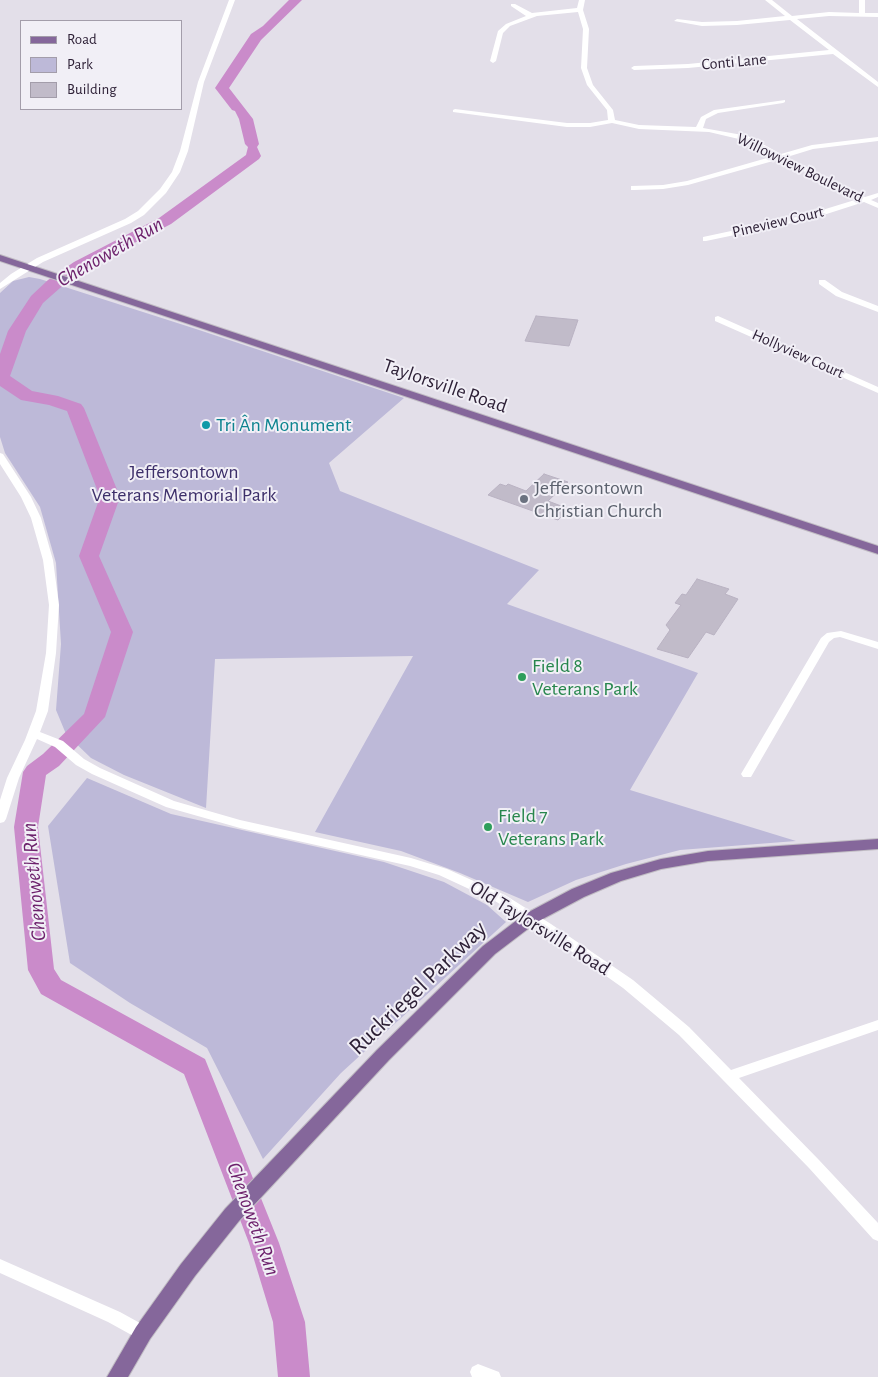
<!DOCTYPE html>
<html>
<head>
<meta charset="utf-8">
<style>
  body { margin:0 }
  #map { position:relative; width:878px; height:1377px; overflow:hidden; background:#e3dfe9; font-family:"Alegreya Sans",sans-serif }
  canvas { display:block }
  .legend { position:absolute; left:20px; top:20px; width:162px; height:90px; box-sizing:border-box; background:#f1eff6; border:1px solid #a39daa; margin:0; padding:6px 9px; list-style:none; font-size:15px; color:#2e2137 }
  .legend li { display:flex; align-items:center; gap:10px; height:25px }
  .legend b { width:25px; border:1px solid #a39daa }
</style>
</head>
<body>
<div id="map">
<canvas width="878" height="1377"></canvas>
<ul class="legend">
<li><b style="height:6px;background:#85679b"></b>Road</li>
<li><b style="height:14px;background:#bdb9d8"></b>Park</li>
<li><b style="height:14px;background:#c1bbc9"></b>Building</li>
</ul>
</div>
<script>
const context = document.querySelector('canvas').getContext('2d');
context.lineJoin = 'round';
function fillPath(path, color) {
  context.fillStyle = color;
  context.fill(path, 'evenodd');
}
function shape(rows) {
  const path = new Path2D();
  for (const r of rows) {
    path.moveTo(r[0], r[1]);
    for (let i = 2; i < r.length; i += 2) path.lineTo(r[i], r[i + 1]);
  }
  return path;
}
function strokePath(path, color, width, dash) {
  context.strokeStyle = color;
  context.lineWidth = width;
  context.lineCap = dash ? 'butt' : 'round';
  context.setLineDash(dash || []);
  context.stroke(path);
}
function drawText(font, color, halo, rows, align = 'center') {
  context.font = font + ' "Alegreya Sans",sans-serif';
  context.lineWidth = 4;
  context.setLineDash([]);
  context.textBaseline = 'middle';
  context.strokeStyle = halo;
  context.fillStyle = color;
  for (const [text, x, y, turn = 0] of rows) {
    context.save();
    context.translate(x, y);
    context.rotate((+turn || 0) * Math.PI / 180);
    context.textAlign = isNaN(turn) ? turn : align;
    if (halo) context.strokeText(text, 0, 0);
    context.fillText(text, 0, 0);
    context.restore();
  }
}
fillPath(shape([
  [29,277,40,279,196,329,404,398,329,463,340,491,539,570,507,604,698,673,630,790,796,841,680,850,626,864,576,880,528,902,460,873,401,851,315,832,413,656,215,659,206,808,124,775,91,758,66,734,56,710,61,644,56,563,40,507,5,453,0,437,0,293,13,281],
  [87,778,171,814,384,862,444,882,487,905,506,922,341,1073,263,1159,207,1048,130,1003,70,963,48,826]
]), '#bdb9d8');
fillPath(shape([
  [289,0,302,0,261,40,229,88,253,119,259,144,257,147,261,156,259,159,171,224,86,268,60,288,43,303,26,331,10,376,32,391,58,396,81,404,84,408,120,497,99,556,133,632,105,717,59,766,46,775,38,827,54,969,61,980,205,1059,279,1243,305,1322,310,1377,278,1377,273,1322,249,1243,184,1074,41,994,28,970,14,827,23,772,27,766,43,754,84,714,111,632,79,556,100,497,67,411,49,405,21,400,0,386,0,354,8,331,31,296,48,280,74,262,159,218,246,155,248,147,245,144,239,119,235,111,232,110,215,88,251,34,263,26,289,0]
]), '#ca8bca');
const building = shape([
  [536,316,578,320,569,346,525,341,536,316],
  [544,474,568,482,548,501,569,509,558,520,488,495,500,484,506,486,508,484,526,491,544,474],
  [697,579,729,589,725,594,738,599,714,635,706,632,688,658,657,649,670,630,666,625,681,605,675,603,682,594,686,595,697,579]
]);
fillPath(building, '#c1bbc9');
strokePath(building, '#b9b2c2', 1);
const primary = shape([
  [0,255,878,546,878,554,0,261,0,255],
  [878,839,878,849,708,861,661,869,621,881,584,897,537,922,495,954,389,1060,239,1221,195,1276,150,1339,128,1377,107,1377,136,1327,181,1264,225,1209,377,1050,483,946,525,914,572,889,611,873,661,859,708,851,878,839]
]);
strokePath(primary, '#c0bcc3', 2);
fillPath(shape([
  [229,0,235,0,204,82,188,151,180,172,166,193,144,215,131,223,43,262,0,289,0,283,11,274,37,258,125,219,138,211,160,189,172,172,180,151,198,82,229,0],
  [579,0,585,0,583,10,589,29,587,68,593,85,613,110,615,120,639,125,696,127,701,117,714,110,785,100,785,102,783,103,718,113,706,119,703,128,748,136,781,154,812,145,878,137,878,141,813,149,787,157,865,197,878,193,878,197,871,200,878,203,878,208,864,202,811,219,706,241,703,241,703,237,806,215,858,199,780,159,688,185,663,189,634,190,631,190,631,186,663,185,687,181,774,156,743,140,709,132,639,129,612,123,590,127,567,127,453,112,453,110,455,109,567,123,590,123,608,120,607,110,587,85,581,68,583,29,578,12,537,16,510,26,503,33,496,61,493,63,490,61,498,31,506,24,526,16,511,6,511,4,515,4,532,13,577,8,579,0],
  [765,0,772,0,792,16,829,12,859,13,859,0,865,0,865,13,878,13,878,17,829,16,797,19,878,82,878,87,833,54,688,68,634,70,631,68,634,66,688,64,829,50,790,20,737,25,702,26,674,21,677,19,702,22,737,21,785,16,765,0],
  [819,280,825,280,842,292,878,306,878,312,836,296,819,284,819,280],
  [718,316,878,387,878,393,715,321,715,317,718,316],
  [0,453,3,454,31,497,41,518,53,560,59,605,56,653,48,711,40,732,63,741,84,759,100,768,174,801,240,820,411,858,447,869,505,895,551,924,633,980,689,1027,731,1070,878,1020,878,1030,739,1078,819,1160,878,1223,878,1241,873,1239,809,1168,679,1035,623,988,541,930,495,901,439,875,410,866,240,828,166,807,92,774,76,765,55,747,37,739,19,778,6,819,4,822,0,823,0,800,7,778,25,740,36,711,46,653,49,605,43,560,31,518,21,497,0,464,0,453],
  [841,631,878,642,878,649,840,637,834,638,829,642,751,777,743,777,741,774,821,638,827,633,841,631],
  [0,1259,120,1312,149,1328,151,1333,149,1338,143,1340,137,1338,108,1322,0,1273,0,1259],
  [478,1364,499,1372,501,1377,472,1377,470,1372,472,1367,478,1364]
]), '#fff');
fillPath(primary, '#85679b');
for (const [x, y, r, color] of [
  [206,425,5,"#0f9aa8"],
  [524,499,5,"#6b7280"],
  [522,677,5,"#2e9e5b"],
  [488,827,5,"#2e9e5b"]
]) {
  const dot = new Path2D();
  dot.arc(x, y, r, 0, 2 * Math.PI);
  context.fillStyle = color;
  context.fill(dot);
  strokePath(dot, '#f1eff6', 2);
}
drawText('16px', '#2e2137', '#f1eff6', [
  ["Conti Lane",734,62,-5],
  ["Willowview Boulevard",800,168,26],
  ["Pineview Court",778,222,-13],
  ["Hollyview Court",798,354,24]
]);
drawText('20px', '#2e2137', '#f1eff6', [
  ["Taylorsville Road",445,386,19],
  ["Old Taylorsville Road",540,928,32]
]);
drawText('20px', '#0d838f', '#f1eff6', [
  ["Tri Ân Monument",216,425]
], 'left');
drawText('20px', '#3d2f6a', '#f1eff6', [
  ["Jeffersontown",184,472],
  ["Veterans Memorial Park",184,495]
]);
drawText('20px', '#5b616d', '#f1eff6', [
  ["Jeffersontown",534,488],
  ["Christian Church",534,511]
], 'left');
drawText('20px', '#27864d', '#f1eff6', [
  ["Field 8",532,666],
  ["Veterans Park",532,689],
  ["Field 7",498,816],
  ["Veterans Park",498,839]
], 'left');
drawText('italic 21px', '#6d216c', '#f1eff6', [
  ["Chenoweth Run",110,252,-30],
  ["Chenoweth Run",34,882,-95],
  ["Chenoweth Run",253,1219,70]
]);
drawText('24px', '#2e2137', '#f1eff6', [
  ["Ruckriegel Parkway",418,988,-44]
]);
</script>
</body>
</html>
